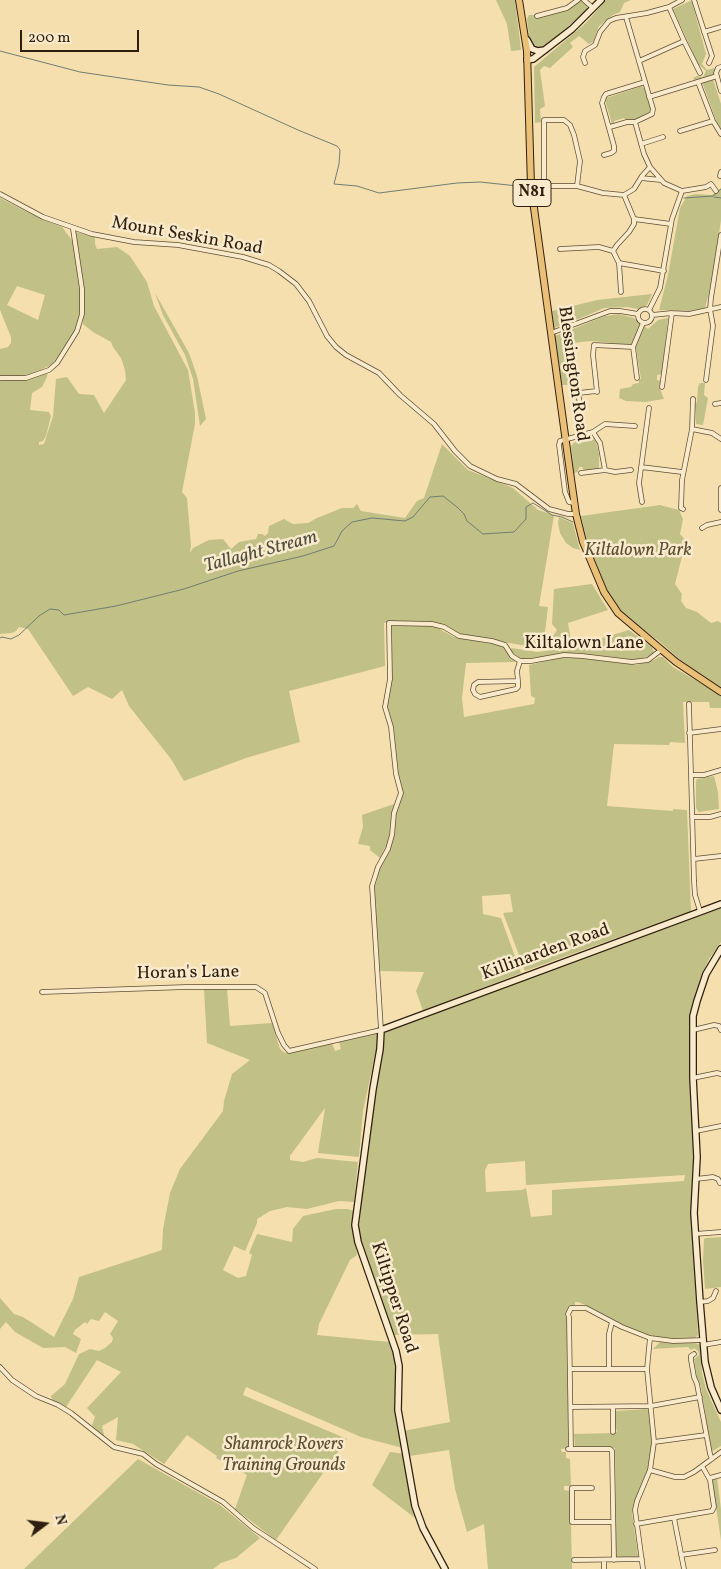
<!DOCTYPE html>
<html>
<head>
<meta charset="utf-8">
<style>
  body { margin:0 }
  #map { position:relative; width:721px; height:1569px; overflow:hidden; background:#f5dfaf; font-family:Vollkorn,serif }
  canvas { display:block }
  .north { position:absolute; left:20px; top:1499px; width:50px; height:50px; -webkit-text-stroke:4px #f8eacb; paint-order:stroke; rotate:75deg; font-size:14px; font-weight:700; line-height:20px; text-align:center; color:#2f1f0e }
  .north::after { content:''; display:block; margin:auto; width:18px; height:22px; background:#2f1f0e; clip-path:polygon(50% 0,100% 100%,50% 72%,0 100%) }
  .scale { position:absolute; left:20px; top:30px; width:119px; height:22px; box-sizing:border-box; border:2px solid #2f1f0e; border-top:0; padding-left:6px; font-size:15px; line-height:18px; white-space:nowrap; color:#2f1f0e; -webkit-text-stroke:4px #f8eacb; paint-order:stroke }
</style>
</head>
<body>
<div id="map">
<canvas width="721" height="1569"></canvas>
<div class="north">N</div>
<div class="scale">200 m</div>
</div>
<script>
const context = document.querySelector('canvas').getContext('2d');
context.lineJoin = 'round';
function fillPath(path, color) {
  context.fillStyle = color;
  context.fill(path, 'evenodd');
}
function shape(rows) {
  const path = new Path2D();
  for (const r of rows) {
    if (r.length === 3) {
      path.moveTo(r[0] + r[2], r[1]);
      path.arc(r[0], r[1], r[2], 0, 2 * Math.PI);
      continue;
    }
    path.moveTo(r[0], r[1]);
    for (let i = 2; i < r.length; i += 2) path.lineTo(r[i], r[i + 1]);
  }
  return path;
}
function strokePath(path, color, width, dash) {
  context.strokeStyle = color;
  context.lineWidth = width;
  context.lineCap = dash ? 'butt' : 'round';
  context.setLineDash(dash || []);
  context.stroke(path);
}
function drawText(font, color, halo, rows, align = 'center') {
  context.font = font + ' Vollkorn,serif';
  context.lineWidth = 5;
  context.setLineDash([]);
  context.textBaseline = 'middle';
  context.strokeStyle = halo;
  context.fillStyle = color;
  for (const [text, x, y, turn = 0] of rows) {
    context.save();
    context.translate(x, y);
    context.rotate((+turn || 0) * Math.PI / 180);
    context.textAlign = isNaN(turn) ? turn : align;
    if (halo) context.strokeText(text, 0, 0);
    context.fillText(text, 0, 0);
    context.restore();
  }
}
fillPath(shape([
  [496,0,515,0,521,50,511,51,507,24],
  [577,0,582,0,587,6,587,10,545,47,537,48,530,44,527,19,529,15,536,15,567,7],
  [606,0,631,0,624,3,620,12,613,15,599,26,593,42,589,44,579,36,570,43,573,47,550,68,544,66,540,70,545,106,540,109,541,122,535,123,534,67,586,23],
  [690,1,692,2,706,54,702,64,707,70,715,68,713,79,721,104,721,129,716,120,702,82,695,81,693,78,697,76,703,77,706,71,698,64,673,9],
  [642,86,645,90,651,110,650,112,635,120,626,120,624,118,614,121,614,124,612,124,605,100,606,98],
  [721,188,721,220,712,281,705,308,689,311,659,310,668,275,680,208,687,196,695,194,712,195],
  [0,198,41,219,62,227,74,243,78,280,81,284,80,309,77,328,53,364,32,374,12,377,0,376,0,349,8,347,11,343,11,337,0,310],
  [17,286,45,295,38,320,7,305],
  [76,232,95,237,95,244,97,249,117,247,130,256,147,282,154,306,188,370,195,413,195,424,182,492,187,498,191,545,190,553,193,548,209,540,223,539,231,549,239,542,256,539,258,534,262,534,265,536,268,533,269,526,284,519,293,524,308,523,317,518,342,508,353,508,357,504,361,511,405,518,417,501,424,498,442,444,468,470,513,488,538,510,554,515,539,606,548,607,543,649,460,634,445,625,432,622,393,621,384,623,385,666,289,691,300,742,246,758,184,781,171,759,129,706,122,690,112,699,88,687,73,696,28,629,19,627,16,631,12,633,0,634,0,381,24,379,40,375,48,371,47,377,42,387,32,393,30,410,49,412,51,416,46,436,43,441,39,442,39,445,44,444,53,416,56,379,67,377,79,394,94,395,104,413,126,380,125,370,121,358,113,347,111,342,93,332,83,324,83,281],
  [155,293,189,353,197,376,206,419,200,426,193,379,185,355,163,315],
  [652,294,647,305,638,309,627,307,604,308,565,325,553,328,552,311,597,300],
  [619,314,634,318,648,329,658,320,668,318,662,374,657,375,657,380,661,381,659,386,664,399,645,402,626,401,619,398,620,389,631,387,633,384,639,383,639,379,641,379,636,348,629,345,592,341,571,343,574,367,564,369,565,373,574,383,576,383,577,387,573,388,571,385,562,385,555,336,605,316],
  [700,383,705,383,704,395,708,398,703,425,696,424,695,404,697,402,698,387],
  [589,438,595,440,597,445,599,454,599,468,584,471,582,467,579,467,578,472,574,473,571,446,575,442],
  [660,505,679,510,683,519,680,534,686,541,675,584,682,594,681,601,686,608,697,612,711,623,718,621,721,623,721,687,681,661,660,642,628,618,621,611,607,590,587,541,581,516],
  [559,517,573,523,580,550,573,548,566,543,560,533,558,523],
  [592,584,608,610,568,623,571,640,554,644,553,636,557,630,552,624,554,589],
  [390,623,432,625,454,637,504,646,507,653,516,662,466,663,462,698,464,717,534,704,535,698,531,696,529,665,564,657,579,657,636,665,654,660,659,657,663,657,673,667,721,695,721,708,710,708,709,702,683,702,685,743,670,742,669,745,614,744,607,806,673,811,673,809,687,810,691,911,525,971,503,913,513,912,510,894,482,896,483,914,501,918,521,973,423,1011,416,991,424,972,379,971,374,885,377,881,378,869,392,844,397,809,402,794,398,779,394,734,387,708,387,700,392,682],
  [629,630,652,647,654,652,652,655,637,660,579,653,523,659,518,657,510,650,512,648,537,652,559,649,582,644],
  [714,776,718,792,719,809,699,812,696,808,696,781,697,779],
  [394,804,388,843,380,858,370,850,370,846,358,844,363,827,362,815],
  [721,905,721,942,709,959,701,976,692,1005,689,1026,690,1092,694,1148,691,1215,698,1335,695,1338,687,1339,663,1338,647,1335,620,1324,590,1307,578,1302,575,1302,575,1305,568,1308,566,1315,568,1320,569,1445,568,1448,561,1449,562,1452,566,1452,566,1458,570,1459,571,1486,564,1486,564,1490,570,1491,571,1521,569,1521,571,1524,572,1569,488,1569,484,1524,467,1532,455,1489,449,1450,409,1456,403,1431,450,1422,438,1334,393,1335,380,1301,376,1283,361,1246,359,1228,365,1158,385,1033,388,1030],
  [525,1161,526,1185,685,1175,684,1181,552,1190,552,1215,531,1217,526,1188,522,1190,486,1192,485,1170,488,1164],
  [227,988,230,1026,272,1023,280,1049,285,1053,332,1043,335,1051,341,1049,339,1042,374,1033,378,1033,379,1037,363,1111,359,1157,318,1153,325,1108,290,1156,290,1160,303,1162,317,1158,358,1162,354,1202,339,1201,307,1209,287,1207,270,1211,257,1219,257,1223,245,1251,234,1246,223,1270,238,1278,246,1276,252,1255,249,1253,257,1234,292,1242,293,1229,303,1216,336,1209,348,1209,354,1211,352,1223,357,1255,350,1260,319,1324,317,1335,389,1342,397,1364,395,1395,396,1414,403,1448,361,1437,246,1387,243,1395,347,1439,276,1540,235,1509,247,1475,216,1458,217,1456,187,1435,164,1464,133,1444,116,1440,118,1417,102,1426,104,1435,103,1436,92,1425,95,1417,87,1408,121,1372,97,1360,66,1407,52,1400,51,1396,65,1384,79,1354,90,1349,99,1351,105,1348,112,1342,113,1338,110,1334,118,1321,105,1312,99,1321,91,1319,87,1324,85,1322,75,1330,73,1334,81,1339,76,1353,65,1347,43,1348,15,1332,6,1322,0,1329,0,1298,14,1314,23,1317,54,1337,73,1299,79,1277,162,1250,163,1229,170,1193,180,1169,223,1111,224,1101,232,1074,250,1060,207,1043,204,989],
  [721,1237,721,1287,705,1289,703,1261,704,1239,706,1238],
  [660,1342,695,1343,700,1345,702,1373,706,1389,721,1422,721,1446,713,1451,712,1450,708,1432,701,1386,697,1378,694,1359,699,1355,698,1351,694,1348,691,1350,688,1347,652,1349,655,1347],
  [647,1409,649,1411,651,1426,652,1452,650,1454,648,1470,634,1505,632,1513,638,1556,637,1558,618,1558,616,1556,615,1448,575,1448,574,1434,615,1433,617,1431,615,1425,615,1411],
  [390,1452,405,1454,415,1518,372,1485],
  [138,1459,220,1505,260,1538,236,1558,221,1563,213,1569,24,1569],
  [717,1478,721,1509,721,1540,712,1481]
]), '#c1c087');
strokePath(shape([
  [0,51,80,72,168,85,199,87,219,94,298,130,337,146,340,150,339,164,334,184,357,186,379,193,457,183,480,182,527,187],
  [714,197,721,198],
  [684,198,713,196,721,189],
  [0,638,2,637,11,639,19,635,39,616,50,609,59,610,64,615,116,606,184,589,238,571,303,556,334,546,342,531,352,522,372,518,405,521,413,517,430,497,443,496,457,507,464,514,467,521,483,534,514,532,526,519,526,507,533,503,552,515,562,517,573,522]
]), '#717d70', 1);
const street = shape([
  [584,0,593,8],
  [694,0,712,56,709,63],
  [669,7,684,41,700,73],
  [537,16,567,8,578,0],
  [704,32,721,27],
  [639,61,684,41],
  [585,63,583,57,585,51,595,45,600,32,609,21,616,18,647,13,669,7,682,0],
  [721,67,718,68,716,73,721,91],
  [698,82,713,121,721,134],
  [649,97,717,76],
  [635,122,644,154,650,167,664,183,682,191,706,187,711,184,716,191],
  [610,127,627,122,635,122,652,114,653,109,626,17],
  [680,131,713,121],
  [641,144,663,137],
  [604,155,611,153,614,151,614,146,602,103,604,97,606,94,645,82],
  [720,176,721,172],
  [641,178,661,180],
  [577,186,580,161,574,135,570,125,564,120,544,120,544,183,547,186,577,186,603,193,624,195,634,189,642,176,650,167],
  [0,194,43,217,92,234,134,242,178,245,243,257,269,265,279,271,296,284,309,301,327,336,336,347,346,355,379,373,400,395,434,424,455,451,470,466,497,479,516,484,549,509,568,514,576,514],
  [624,195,634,219],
  [634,219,671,224],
  [560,249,599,247,613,251,619,263,621,292],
  [613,251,617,245,629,232,634,224,634,219],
  [619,263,664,271],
  [645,316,7],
  [649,310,660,288,672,219,682,191],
  [652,315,672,313,689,314,721,307],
  [551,333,610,311,620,311,638,314],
  [0,378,26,378,49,370,57,363,77,331,82,314,82,289,73,229],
  [637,378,633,347,643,323],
  [706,380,713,326,710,309,711,298,721,235],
  [662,387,672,313],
  [597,392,593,355,594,345,633,347],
  [715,404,721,403],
  [581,410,578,393,597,391],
  [692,429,712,433,721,439],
  [593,432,600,443,605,470,615,472,631,470],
  [641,467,682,472],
  [581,473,605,470],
  [721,488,721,510],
  [642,502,639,483,649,408],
  [574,503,569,502,565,492,559,445,560,441,593,432,605,424,635,426],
  [683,509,681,508,682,480,692,429,693,399],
  [702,528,707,525,721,522],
  [518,681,478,682,474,685,473,690,475,694,480,697,516,689,518,687,518,681,517,671,520,661],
  [689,704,694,881,695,895,700,911],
  [689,733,721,729],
  [691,775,704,775,721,770],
  [692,817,710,817,721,814],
  [694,859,721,856],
  [42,992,186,987,256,987,265,993,278,1033,284,1045,289,1051,381,1030,372,886,378,867,388,849,392,835,394,813,401,793,396,774,391,727,385,707,390,679,389,623,432,624,444,627,459,636,492,641,505,645,512,656,520,661,531,661,564,655,582,656,632,662,648,660,661,650],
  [693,1030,714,1025,719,1026,721,1030],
  [693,1078,717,1073,721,1074],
  [696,1131,721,1126],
  [696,1179,713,1177,718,1179,720,1183],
  [695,1234,721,1232],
  [700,1302,708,1301,713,1298,716,1291],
  [703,1345,721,1342],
  [694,1354,691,1356,691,1360,694,1377,697,1384,710,1454,712,1459],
  [0,1367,12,1380,36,1396,58,1405,71,1413,114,1447,143,1454,156,1464,223,1502,253,1528,315,1569],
  [570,1369,647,1369],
  [609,1369,609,1334,612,1322],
  [571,1407,651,1406,700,1397],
  [613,1407,613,1432],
  [654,1442,706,1435],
  [568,1449,610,1449,612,1451,614,1560],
  [571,1449,569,1317,568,1314,571,1308,586,1308,622,1327,650,1338,673,1341,703,1340],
  [650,1470,675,1477,684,1477,694,1472,721,1452],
  [710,1478,721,1475],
  [592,1488,572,1488,572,1522,613,1522],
  [674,1518,684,1569],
  [636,1524,712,1511,714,1507,710,1480,702,1466],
  [681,1555,715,1550],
  [574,1560,642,1559],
  [604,1560,604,1569],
  [643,1569,635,1510,637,1501,650,1470,654,1442,647,1369,650,1338]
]);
const secondary = shape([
  [527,40,532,49,538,51,545,50],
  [527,60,533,59,572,29,601,0],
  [721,949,706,974,697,1001,693,1016,693,1078,697,1157,694,1213,700,1302,705,1362,711,1387,721,1410],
  [445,1569,423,1528,415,1506,398,1410,399,1366,396,1351,358,1242,355,1225,373,1089,380,1049,381,1030,721,904]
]);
const primary = shape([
  [519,0,527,51,531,186,571,479,576,514,583,542,604,592,618,613,676,662,721,692]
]);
strokePath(street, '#604f36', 5.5);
strokePath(secondary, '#2f1f0e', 8);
strokePath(primary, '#2f1f0e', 8);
strokePath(street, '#f8eacb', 4);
strokePath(secondary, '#f8eacb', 5.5);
strokePath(primary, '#eac078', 6);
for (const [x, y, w] of [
  [532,193,38]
]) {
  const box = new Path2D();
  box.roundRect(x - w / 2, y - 13.5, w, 27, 4);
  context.fillStyle = '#f8eacb';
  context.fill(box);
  strokePath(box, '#2f1f0e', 1);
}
drawText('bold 16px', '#2f1f0e', null, [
  ["N81",532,193]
]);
drawText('18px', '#2f1f0e', '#f8eacb', [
  ["Mount Seskin Road",187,237,10],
  ["Blessington Road",572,374,82],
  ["Kiltalown Lane",584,645],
  ["Killinarden Road",546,953,-20],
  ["Horan's Lane",188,974,-1],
  ["Kiltipper Road",393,1298,72]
]);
drawText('italic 18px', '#5b4f32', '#f8eacb', [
  ["Kiltalown Park",638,552],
  ["Shamrock Rovers",284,1446],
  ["Training Grounds",284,1467]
]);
drawText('italic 19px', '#504e3f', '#f8eacb', [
  ["Tallaght Stream",261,553,-15]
]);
</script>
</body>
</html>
